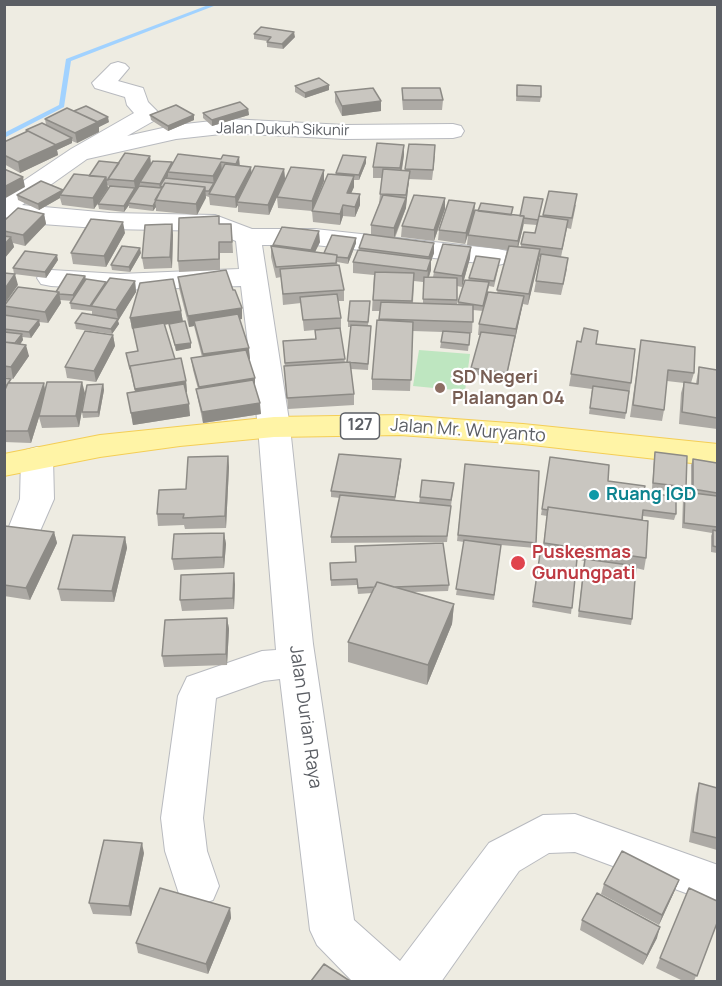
<!DOCTYPE html>
<html>
<head>
<meta charset="utf-8">
<style>
  body { margin:0 }
  #map { position:relative; width:722px; height:986px; overflow:hidden; background:#eeece2; font-family:Manrope,sans-serif }
  canvas { display:block }
  .frame { position:absolute; inset:0; border:6px solid #5b5e64; pointer-events:none }
</style>
</head>
<body>
<div id="map">
<canvas width="722" height="986"></canvas>
<div class="frame"></div>
</div>
<script>
const context = document.querySelector('canvas').getContext('2d');
context.lineJoin = 'round';
function fillPath(path, color) {
  context.fillStyle = color;
  context.fill(path, 'evenodd');
}
function shape(rows) {
  const path = new Path2D();
  for (const r of rows) {
    path.moveTo(r[0], r[1]);
    for (let i = 2; i < r.length; i += 2) path.lineTo(r[i], r[i + 1]);
  }
  return path;
}
function strokePath(path, color, width, dash) {
  context.strokeStyle = color;
  context.lineWidth = width;
  context.lineCap = dash ? 'butt' : 'round';
  context.setLineDash(dash || []);
  context.stroke(path);
}
function drawText(font, color, halo, rows, align = 'center') {
  context.font = font + ' Manrope,sans-serif';
  context.lineWidth = 4.5;
  context.setLineDash([]);
  context.textBaseline = 'middle';
  context.strokeStyle = halo;
  context.fillStyle = color;
  for (const [text, x, y, turn = 0] of rows) {
    context.save();
    context.translate(x, y);
    context.rotate((+turn || 0) * Math.PI / 180);
    context.textAlign = isNaN(turn) ? turn : align;
    if (halo) context.strokeText(text, 0, 0);
    context.fillText(text, 0, 0);
    context.restore();
  }
}
fillPath(shape([
  [419,350,470,354,465,391,413,386]
]), '#bee6c0');
fillPath(shape([
  [211,4,219,4,71,61,64,107,4,138,4,133,59,105,66,59,211,4]
]), '#a1d2ff');
const minor = shape([
  [118,62,125,64,129,68,118,81,143,88,148,102,160,114,157,119,127,136,176,125,230,119,345,125,453,124,461,126,464,131,461,136,453,138,345,139,230,133,176,139,87,159,22,205,110,213,215,215,252,229,315,229,498,249,507,251,511,257,507,263,498,265,315,245,262,245,290,427,313,644,354,920,400,961,489,843,543,815,575,814,718,865,718,905,575,852,549,853,519,871,441,982,353,982,317,945,310,930,280,679,264,681,216,698,203,818,207,851,219,886,213,900,197,906,181,900,165,851,161,818,178,696,187,677,262,651,276,650,258,427,241,286,120,290,51,286,41,284,37,278,41,272,51,270,120,274,239,269,236,241,211,231,110,229,42,224,4,217,4,194,71,149,134,113,127,105,125,97,95,88,92,83,111,64,118,62],
  [37,447,48,450,53,458,54,499,37,538,25,541,13,538,8,529,20,499,21,458,26,450,37,447]
]);
const primary = shape([
  [400,415,523,424,718,444,718,466,523,444,400,435,274,437,180,446,100,457,4,476,4,454,100,435,274,417,400,415]
]);
strokePath(minor, '#b8babf', 2);
strokePath(primary, '#f4ce56', 2);
fillPath(minor, '#fff');
fillPath(primary, '#fff4a6');
fillPath(shape([
  [254,34,295,37,283,49,267,47,267,41,254,39],
  [329,85,329,90,305,98,295,92,295,86],
  [517,85,541,97,540,102,516,101],
  [402,88,443,100,442,110,403,110,402,98],
  [335,92,381,101,381,111,342,116,335,102],
  [248,109,249,115,212,126,203,118,203,113],
  [74,111,109,122,99,127,99,132,77,143,72,141,72,143,57,150,58,155,20,173,4,164,4,142,26,132,26,130,46,125,45,119],
  [150,115,194,115,194,120,168,131,151,120],
  [409,144,435,156,432,180,409,179,406,208,395,238,434,253,431,261,431,270,429,277,433,277,434,272,470,258,462,287,457,286,457,304,458,304,469,278,499,265,494,287,489,286,483,311,473,310,472,333,468,333,470,333,468,351,440,348,443,332,413,331,410,391,372,390,372,379,380,311,372,311,374,275,353,273,353,262,359,250,359,248,371,235,371,225,379,204,380,194,382,178,373,178,373,167,404,155,402,170,405,170],
  [414,281,423,282,423,303,413,303],
  [223,155,251,174,284,169,285,179,269,215,238,212,238,205,236,208,210,205,209,197,206,196,197,215,156,211,156,207,153,211,129,208,129,205,124,212,99,209,98,204,109,187,109,186,107,185,108,188,94,209,62,205,60,198,39,210,18,200,17,195,63,190,89,176,119,163,150,156,151,164,221,159],
  [366,163,359,180,354,180,354,187,351,193,360,205,355,217,343,216,340,225,313,222,312,211,336,175,336,173],
  [324,181,312,211,278,208,277,197],
  [549,191,576,205,571,229,567,228,561,257,567,269,561,295,534,292,536,281,541,257,539,257,528,305,523,304,506,379,470,374,471,368,480,335,478,335,479,324,497,293,507,250,467,245,468,235,465,244,438,240,439,230,475,203,474,213,520,216,542,205,539,216,543,217],
  [524,224,537,225,535,233,521,244,521,247,518,247],
  [445,209,434,241,401,237,402,226],
  [44,214,46,224,25,246,13,243,14,247,4,259,4,221],
  [172,224,173,235,172,268,144,269,142,258],
  [220,224,232,234,233,253,220,253,220,270,179,272,178,261],
  [125,233,106,267,73,264,71,253],
  [356,238,356,243,348,264,337,262,344,290,344,301,338,301,341,318,341,329,340,329,345,363,347,362,351,327,348,327,348,321,370,307,368,325,371,326,368,370,351,369,354,394,354,405,288,409,283,341,315,339,315,330,304,331,301,303,283,305,281,277,276,278,271,257,271,246,273,246,273,245,320,242,315,252,324,253],
  [141,253,130,272,112,270,111,265],
  [58,260,46,278,14,274,13,268],
  [85,276,86,280,106,282,106,283,135,281,136,292,118,321,119,324,112,334,76,329,75,323,92,314,92,311,71,309,70,303,72,301,60,300,61,303,48,323,39,322,40,325,31,338,22,337,23,340,20,344,29,356,13,379,4,377,4,315,6,315,4,305,56,292],
  [178,277,233,290,242,308,242,319,239,319,250,359,249,359,261,414,203,423,198,400,196,389,198,389,193,370,191,358,202,357,194,326,189,327,179,288],
  [181,311,183,322,191,343,191,348,176,351,169,324,164,325,175,359,186,381,187,392,186,392,190,416,133,425,127,393,135,392,126,353,138,351,133,329,132,329,130,318],
  [113,335,115,346,96,382,67,378,65,367],
  [641,340,694,373,691,383,696,383,699,367,717,370,717,429,679,424,681,393,684,383,667,381,664,410,662,421,630,417],
  [577,341,596,344,631,383,625,419,589,414,592,389,569,386],
  [4,378,12,383,45,389,85,393,79,427,42,428,39,417,31,443,4,442],
  [103,384,104,390,99,417,83,418,82,412],
  [655,452,686,487,685,492,691,493,691,465,693,459,717,463,717,553,711,552,711,536,712,533,682,528,683,498,684,493,652,489,654,458],
  [228,456,229,467,226,528,185,529,184,525,158,526,157,514,186,489],
  [550,457,608,481,644,492,676,514,674,520,643,516,646,558,644,570,636,568,632,619,631,625,578,617,584,561,577,559,571,614,532,607,540,554,542,554,547,516,541,515],
  [401,459,395,501,451,506,447,542,331,543,331,537,340,498,331,497,331,491],
  [465,464,536,543,535,548,501,545,494,600,456,595,464,542,457,541],
  [454,483,451,506,419,503,420,497],
  [4,526,54,532,57,543,30,600,4,596],
  [224,533,226,544,224,568,174,570,172,559],
  [125,537,127,548,114,602,61,601,58,589],
  [330,563,449,585,448,591,413,592,454,604,452,624,427,685,348,662,348,642,372,593,358,594,357,585,331,586],
  [235,584,234,609,182,611,180,600],
  [227,618,229,629,227,665,164,667,162,656],
  [699,783,717,788,717,850,689,842,696,794],
  [144,853,131,916,93,914,89,903],
  [679,880,675,890,659,925,601,894,604,884],
  [230,908,231,918,208,974,138,953,136,943],
  [582,920,657,938,643,965,580,930],
  [717,923,694,981,683,981,656,968,660,958]
]), '#adaaa5');
fillPath(shape([
  [294,32,295,37,283,49,282,44],
  [329,85,329,90,305,98,305,93],
  [381,101,381,111,342,116,342,106],
  [248,109,249,115,212,126,212,120],
  [194,115,194,120,168,131,168,126],
  [108,117,109,122,99,127,99,132,77,143,75,133],
  [72,138,72,143,57,150,58,155,20,173,18,162],
  [404,145,404,155,400,179,400,168],
  [150,156,151,166,140,182,140,184,128,203,129,205,124,212,124,206,135,188,134,181],
  [239,157,240,167,237,174,236,164],
  [366,157,366,163,359,180,359,175],
  [172,162,168,172,168,176,162,187,160,186,160,184],
  [221,162,222,173,214,187,213,176],
  [251,167,252,177,237,202,238,205,236,208,235,197],
  [284,169,285,179,269,215,268,205],
  [324,170,324,181,312,211,312,201],
  [410,171,409,181,406,206,406,195],
  [354,176,354,187,347,203,347,193],
  [23,177,25,187,4,199,4,187],
  [106,177,108,188,94,209,93,198],
  [205,187,206,198,197,215,196,204],
  [63,190,60,195,60,198,39,210,38,204],
  [360,194,360,205,355,217,355,207],
  [406,198,406,208,394,238,394,228],
  [445,198,445,209,434,241,434,230],
  [155,201,156,207,153,211,153,206],
  [475,203,474,213,465,244,466,233],
  [343,205,343,216,340,225,340,214],
  [44,214,46,224,25,246,23,235],
  [524,216,523,227,517,252,518,241],
  [123,222,125,233,106,267,104,256],
  [172,224,173,235,172,268,170,257],
  [319,231,320,242,311,260,311,250],
  [11,237,14,247,4,259,4,245],
  [356,238,356,243,348,264,348,258],
  [434,243,434,253,431,261,431,270,427,282,429,257],
  [471,247,470,258,462,287,462,276],
  [140,248,141,253,130,272,129,267],
  [540,249,539,260,528,305,529,294],
  [57,255,58,260,46,278,45,272],
  [15,274,18,285,4,305,4,290],
  [85,276,86,281,74,301,73,295],
  [135,281,136,292,118,321,119,324,112,334,111,329,118,319,116,310],
  [59,292,61,303,48,323,45,312],
  [524,296,522,307,515,340,516,329],
  [242,308,242,319,195,326,194,321,194,326,189,327,188,316],
  [181,311,183,322,132,329,130,318],
  [39,320,40,325,31,338,29,332],
  [22,334,23,340,15,352,14,346],
  [113,335,115,346,96,382,94,371],
  [191,343,191,348,176,351,175,345],
  [26,345,29,356,13,379,11,367],
  [249,348,250,359,204,366,203,354],
  [255,378,255,389,200,398,199,387],
  [186,381,187,392,136,400,135,389],
  [82,382,85,393,79,427,76,416],
  [44,383,46,395,31,443,28,431],
  [103,384,104,390,99,417,98,412],
  [260,403,261,414,203,423,202,412],
  [189,404,190,416,133,425,131,413],
  [228,456,229,467,226,528,225,516],
  [401,459,401,465,394,503,395,497],
  [54,532,57,543,30,600,26,588],
  [224,533,226,544,224,568,223,557],
  [125,537,127,548,114,602,112,591],
  [234,573,235,584,234,609,233,598],
  [454,604,452,624,427,685,428,665],
  [227,618,229,629,227,665,226,654],
  [142,843,144,853,131,916,129,906],
  [679,880,675,890,659,925,662,915],
  [230,908,231,918,208,974,206,964],
  [660,927,657,938,643,965,647,955]
]), '#8d8b86');
const building = shape([
  [261,27,294,32,282,44,267,42,271,37,254,34,261,27],
  [319,78,329,85,305,93,295,86,319,78],
  [517,85,541,86,541,97,517,96,517,85],
  [373,88,381,101,342,106,335,92,373,88],
  [402,88,440,88,443,100,403,100,402,88],
  [240,102,248,109,212,120,203,113,240,102],
  [176,105,194,115,168,126,150,115,176,105],
  [86,106,108,117,97,122,74,111,86,106],
  [67,108,98,122,75,133,45,119,67,108],
  [42,123,72,138,55,145,56,145,26,130,42,123],
  [28,131,56,145,18,162,4,155,4,142,28,131],
  [377,143,404,145,400,168,373,167,377,143],
  [409,144,435,145,433,170,405,169,409,144],
  [125,153,150,156,134,181,108,179,125,153],
  [178,154,221,159,223,155,239,157,236,164,221,162,213,176,168,172,178,154],
  [343,155,366,157,359,175,336,173,343,155],
  [99,161,119,163,108,179,108,180,106,180,106,177,89,176,99,161],
  [153,161,172,162,160,184,140,182,153,161],
  [225,164,251,167,235,197,209,194,225,164],
  [255,166,284,169,268,205,237,202,255,166],
  [291,167,324,170,312,201,277,197,291,167],
  [4,169,23,177,4,187,4,169],
  [383,169,410,171,406,195,380,194,383,169],
  [74,174,106,177,93,198,60,195,74,174],
  [328,174,354,176,347,193,360,194,355,207,343,205,340,214,312,211,328,174],
  [165,178,214,183,209,191,205,191,205,187,165,183,163,187,160,186,165,178],
  [41,181,63,190,38,204,17,195,41,181],
  [165,183,205,187,196,204,155,200,165,183],
  [110,186,135,188,124,206,98,204,110,186],
  [139,186,162,188,153,206,128,203,139,186],
  [549,191,577,194,572,218,543,215,549,191],
  [383,195,406,198,394,228,371,225,383,195],
  [414,195,445,198,434,230,402,226,414,195],
  [524,197,543,199,538,220,524,218,524,216,520,216,524,197],
  [449,200,475,203,466,233,439,230,449,200],
  [481,203,513,207,511,215,478,211,481,203],
  [18,208,44,214,23,235,4,231,4,221,18,208],
  [475,210,524,216,518,241,468,235,475,210],
  [219,216,219,224,231,224,232,242,219,242,219,259,178,261,179,218,219,216],
  [539,216,568,220,562,249,521,244,524,232,535,233,539,216],
  [91,219,123,222,104,256,71,253,91,219],
  [172,224,170,257,142,258,145,225,172,224],
  [282,227,319,231,311,250,273,245,282,227],
  [364,234,434,243,429,257,359,248,364,234],
  [332,235,356,238,348,258,337,257,337,255,324,253,332,235],
  [4,236,11,237,4,245,4,236],
  [443,244,471,247,462,276,434,272,443,244],
  [122,246,140,248,129,267,111,265,122,246],
  [271,246,337,255,336,263,276,267,271,246],
  [509,246,540,249,529,294,497,290,509,246],
  [358,250,431,259,427,271,353,262,358,250],
  [25,251,57,255,45,272,13,268,25,251],
  [541,254,568,258,563,284,536,281,541,254],
  [476,256,500,259,494,281,469,278,476,256],
  [339,265,344,290,283,294,280,269,339,265],
  [226,270,233,290,235,290,242,308,188,316,178,277,226,270],
  [375,272,414,273,412,301,373,300,375,272],
  [4,273,15,274,4,290,4,273],
  [67,274,85,276,73,295,59,294,59,292,56,292,67,274],
  [424,277,457,278,457,300,423,299,424,277],
  [110,278,135,281,116,310,91,306,110,278],
  [86,279,106,282,90,306,70,303,86,279],
  [173,279,181,311,130,318,140,283,173,279],
  [465,280,489,282,483,306,458,302,465,280],
  [18,287,59,292,45,312,4,306,18,287],
  [488,292,524,296,516,329,479,324,488,292],
  [337,294,341,318,303,320,300,297,337,294],
  [350,301,370,301,368,322,348,321,350,301],
  [381,302,473,305,473,322,379,319,381,302],
  [82,313,118,319,111,329,75,323,82,313],
  [238,314,249,348,203,354,194,321,238,314],
  [4,315,39,320,29,332,4,329,4,315],
  [377,320,413,322,411,380,372,379,377,320],
  [185,321,191,343,175,345,169,324,185,321],
  [164,323,175,359,130,366,130,369,126,353,138,351,133,328,164,323],
  [351,325,371,326,368,364,347,362,351,325],
  [340,328,345,359,285,363,283,341,316,339,315,330,340,328],
  [584,328,598,331,596,344,635,349,631,383,571,374,577,341,581,342,584,328],
  [85,331,113,335,94,371,65,367,85,331],
  [443,331,470,333,469,345,441,342,443,331],
  [4,332,22,334,15,343,4,342,4,332],
  [481,332,515,336,507,373,471,368,481,332],
  [641,340,695,347,694,373,668,370,664,410,633,405,641,340],
  [4,342,26,345,11,367,4,366,4,342],
  [246,350,255,378,199,387,191,358,246,350],
  [181,358,186,381,135,389,130,366,181,358],
  [350,362,354,394,287,398,284,366,350,362],
  [699,367,717,370,717,418,682,412,684,382,698,384,699,367],
  [4,378,11,379,4,389,4,378],
  [253,380,260,403,202,412,196,389,253,380],
  [47,382,82,382,76,416,39,416,47,382],
  [8,383,44,383,28,431,4,431,4,392,8,383],
  [103,384,98,412,82,412,87,385,103,384],
  [184,384,189,404,131,413,127,393,184,384],
  [593,386,629,391,626,413,590,408,593,386],
  [655,452,687,456,686,487,653,483,655,452],
  [339,454,401,459,395,497,331,491,339,454],
  [228,456,225,516,183,518,184,514,157,514,159,490,186,489,188,457,228,456],
  [550,457,609,465,608,481,645,486,644,492,676,497,676,514,643,510,642,520,548,507,548,510,542,509,550,457],
  [693,459,717,463,717,493,693,489,693,459],
  [465,464,539,471,536,543,458,535,465,464],
  [422,480,454,483,451,500,420,497,422,480],
  [685,492,717,496,717,527,684,523,685,492],
  [340,495,451,506,447,536,331,537,340,495],
  [548,507,648,521,646,558,544,543,548,507],
  [4,526,5,526,54,532,26,588,4,585,4,526],
  [713,530,717,531,717,547,713,546,713,530],
  [224,533,223,557,172,559,174,534,224,533],
  [73,535,125,537,112,591,58,589,73,535],
  [464,540,501,545,494,595,456,589,464,540],
  [443,543,449,585,394,587,377,582,375,587,358,588,357,579,331,580,330,563,356,562,355,546,443,543],
  [540,554,577,559,572,608,533,602,540,554],
  [585,559,636,566,632,619,579,611,585,559],
  [234,573,233,598,180,600,181,575,234,573],
  [377,582,454,604,428,665,348,642,377,582],
  [227,618,226,654,162,656,165,620,227,618],
  [699,783,717,788,717,838,693,832,699,783],
  [104,840,142,843,129,906,89,903,104,840],
  [622,851,679,880,662,915,604,884,622,851],
  [160,888,230,908,206,964,136,943,160,888],
  [689,888,717,901,717,923,697,976,660,958,689,888],
  [597,893,660,927,647,955,582,920,597,893],
  [324,964,350,981,311,981,324,964]
]);
fillPath(building, '#c9c6c0');
strokePath(building, '#8d8b86', 1.5);
for (const [x, y, r, color] of [
  [440,388,6,"#8d6e63"],
  [594,495,6,"#0f9aa8"],
  [518,563,8,"#e0444e"]
]) {
  const dot = new Path2D();
  dot.arc(x, y, r, 0, 2 * Math.PI);
  context.fillStyle = color;
  context.fill(dot);
  strokePath(dot, '#fff', 2);
}
drawText('15px', '#5b5e64', '#fff', [
  ["Jalan Dukuh Sikunir",283,130,1]
]);
for (const [x, y, w] of [
  [360,426,39]
]) {
  const box = new Path2D();
  box.roundRect(x - w / 2, y - 13, w, 26, 4.5);
  context.fillStyle = '#fff';
  context.fill(box);
  strokePath(box, '#5b5e64', 1.5);
}
drawText('bold 16px', '#5b5e64', null, [
  ["127",360,426]
]);
drawText('bold 18px', '#785e54', '#fff', [
  ["SD Negeri",452,378],
  ["Plalangan 04",452,399]
], 'left');
drawText('18px', '#5b5e64', '#fff', [
  ["Jalan Mr. Wuryanto",468,431,4],
  ["Jalan Durian Raya",305,717,82]
]);
drawText('bold 18px', '#0d838f', '#fff', [
  ["Ruang IGD",606,495]
], 'left');
drawText('bold 18px', '#be3a42', '#fff', [
  ["Puskesmas",532,553],
  ["Gunungpati",532,574]
], 'left');
</script>
</body>
</html>
